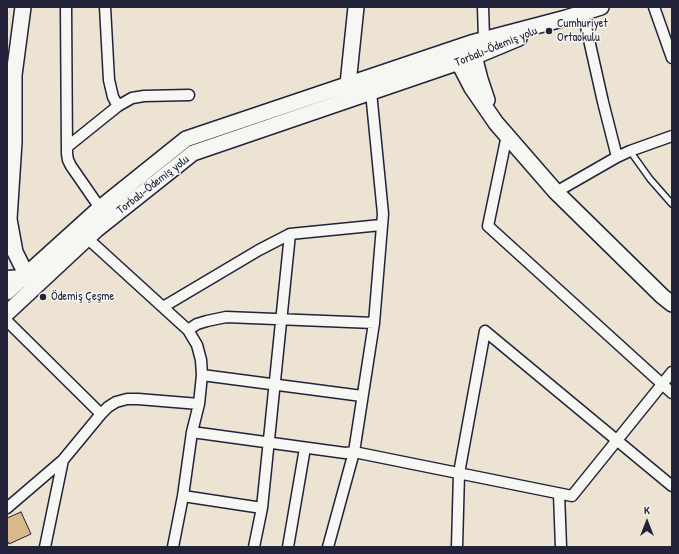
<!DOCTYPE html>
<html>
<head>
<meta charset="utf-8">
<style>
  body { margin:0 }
  #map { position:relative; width:679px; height:554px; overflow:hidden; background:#ede3d3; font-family:"Patrick Hand",sans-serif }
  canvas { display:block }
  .frame { position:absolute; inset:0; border:8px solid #22223b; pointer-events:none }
  .north { position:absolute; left:627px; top:502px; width:40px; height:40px; -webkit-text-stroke:3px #f6f6f2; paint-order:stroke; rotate:0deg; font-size:11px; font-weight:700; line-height:16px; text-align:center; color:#22223b }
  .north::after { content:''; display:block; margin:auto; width:14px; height:18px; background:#22223b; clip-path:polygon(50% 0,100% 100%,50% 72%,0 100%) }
</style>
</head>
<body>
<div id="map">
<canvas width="679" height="554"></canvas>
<div class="frame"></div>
<div class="north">K</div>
</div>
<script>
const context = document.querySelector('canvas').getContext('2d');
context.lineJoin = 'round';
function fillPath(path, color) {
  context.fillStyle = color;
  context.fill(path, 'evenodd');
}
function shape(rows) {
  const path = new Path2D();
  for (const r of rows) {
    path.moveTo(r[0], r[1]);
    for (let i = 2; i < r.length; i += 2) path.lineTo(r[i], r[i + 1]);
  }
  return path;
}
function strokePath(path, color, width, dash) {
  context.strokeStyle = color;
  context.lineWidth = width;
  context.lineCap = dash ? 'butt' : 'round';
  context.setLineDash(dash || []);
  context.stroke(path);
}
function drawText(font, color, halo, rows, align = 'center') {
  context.font = font + ' "Patrick Hand",sans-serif';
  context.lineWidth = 3;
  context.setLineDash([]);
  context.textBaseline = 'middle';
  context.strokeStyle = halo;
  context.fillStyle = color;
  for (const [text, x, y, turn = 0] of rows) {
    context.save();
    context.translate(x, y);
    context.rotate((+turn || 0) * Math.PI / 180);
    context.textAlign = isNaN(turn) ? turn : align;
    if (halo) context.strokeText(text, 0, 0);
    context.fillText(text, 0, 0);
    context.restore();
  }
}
const building = shape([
  [21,512,31,534,9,544,7,540,7,518,21,512]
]);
fillPath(building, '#d9b88c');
strokePath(building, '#22223b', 1);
const lane = shape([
  [630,151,650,179,672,204]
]);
const street = shape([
  [66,7,67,154,68,160,71,166,100,208],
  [105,7,109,80,113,97,118,106],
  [483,7,484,39],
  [654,7,672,58],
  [583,13,603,102,617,157],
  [507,135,488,226,672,393],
  [67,147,118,106,132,98,144,96,189,95],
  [556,192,617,157,630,151,672,136],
  [7,276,25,275],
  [163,307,259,250,290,234],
  [7,321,101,414],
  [188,330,197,324,207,321,226,317,374,323],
  [202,375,362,396],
  [192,432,345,453,354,452,572,496,672,372],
  [559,494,561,547],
  [183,496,262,508],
  [7,508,63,460,101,414,108,407,116,402,127,399,138,399,199,404,202,375,201,360,197,345,188,330,87,238],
  [45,547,63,460],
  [173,547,183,496,192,432,199,404],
  [254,547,262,508,290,234,381,225],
  [288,547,305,448],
  [328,547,354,452,374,323,383,214,371,92],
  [457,547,459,473,485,331,672,486]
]);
const secondary = shape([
  [23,7,14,75,14,142,9,219,15,252,30,282],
  [472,48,480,79,487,100],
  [456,53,459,63,472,88,496,123,556,192,662,296,672,304],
  [348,84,356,7],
  [7,292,100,208,186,139,471,43,566,18,601,7],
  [7,313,96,230,193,153,471,58,519,38]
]);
strokePath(lane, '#22223b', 8);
strokePath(street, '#22223b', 13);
strokePath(secondary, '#22223b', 18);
strokePath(lane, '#f6f6f2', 5);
strokePath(street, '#f6f6f2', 10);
strokePath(secondary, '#f6f6f2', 15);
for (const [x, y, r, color] of [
  [549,31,4,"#22223b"],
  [43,297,4,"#22223b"]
]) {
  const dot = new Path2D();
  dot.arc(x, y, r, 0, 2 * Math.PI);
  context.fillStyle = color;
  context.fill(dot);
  strokePath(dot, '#f6f6f2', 1.5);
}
drawText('12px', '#22223b', '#f6f6f2', [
  ["Cumhuriyet",557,24],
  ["Ortaokulu",557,38],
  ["Ödemiş Çeşme",51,297]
], 'left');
drawText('12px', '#22223b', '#f6f6f2', [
  ["Torbalı-Ödemiş yolu",496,47,-22],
  ["Torbalı-Ödemiş yolu",153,185,-38]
]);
</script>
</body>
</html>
